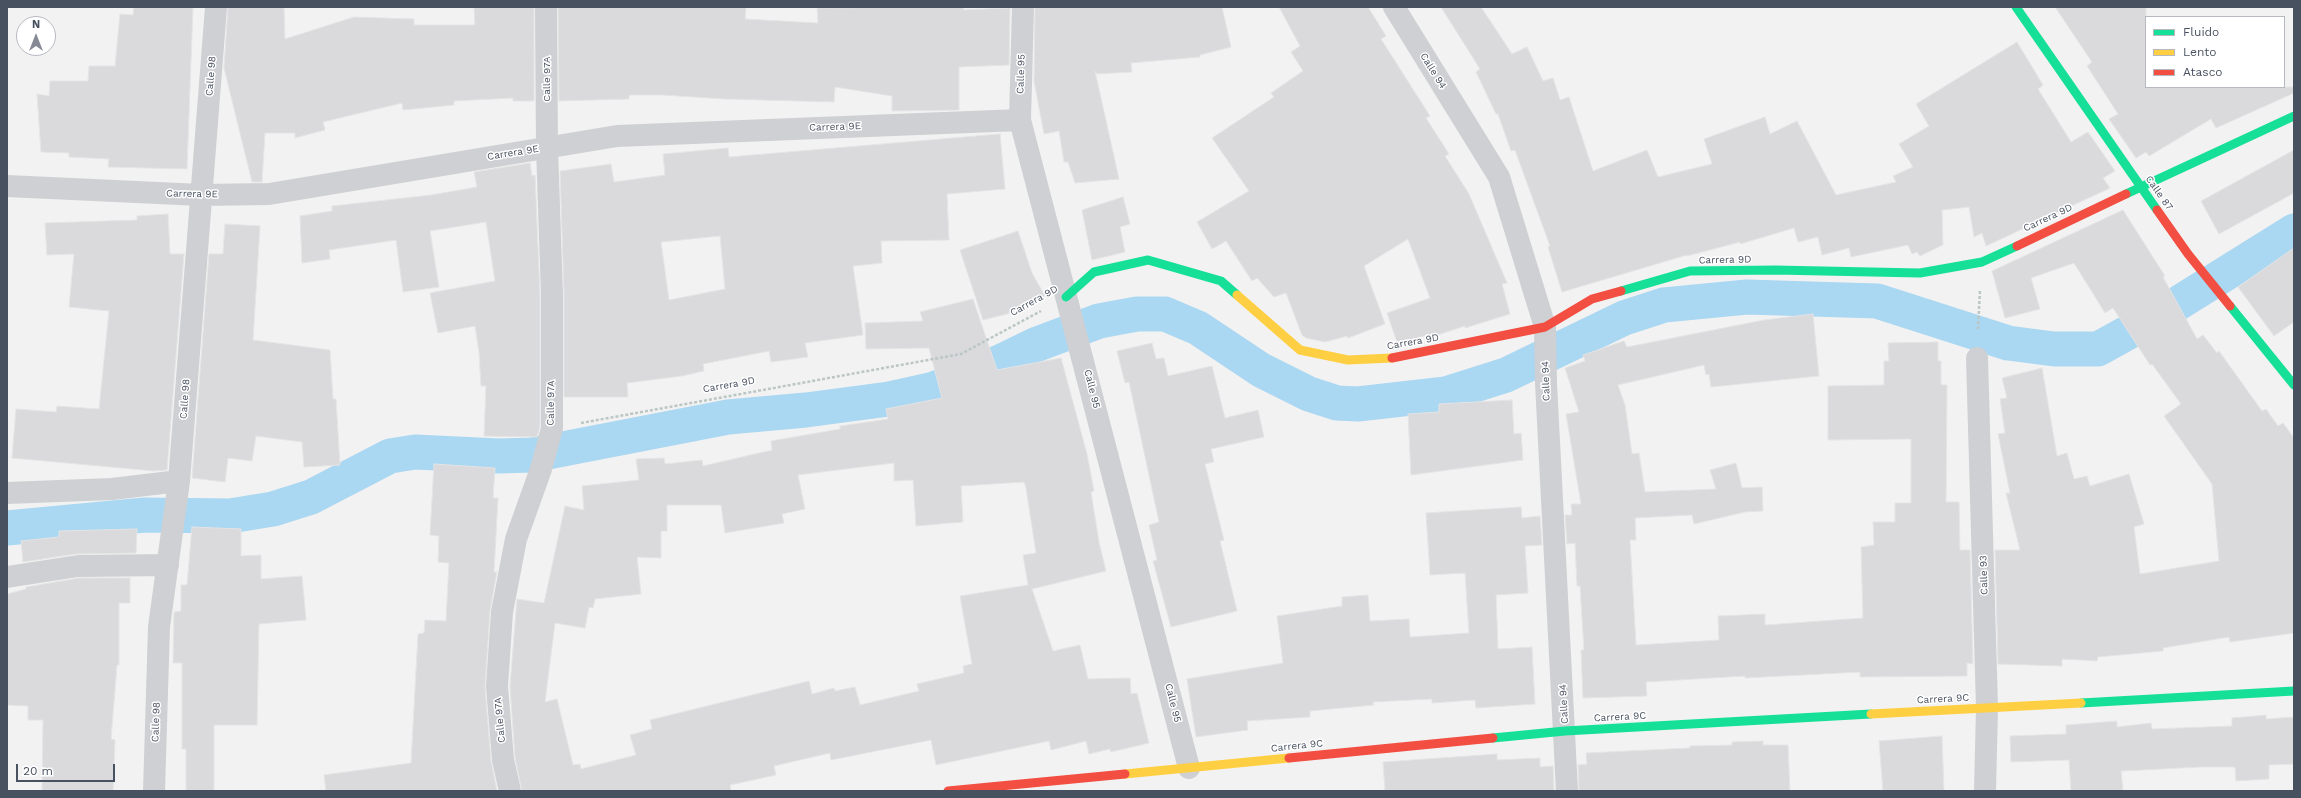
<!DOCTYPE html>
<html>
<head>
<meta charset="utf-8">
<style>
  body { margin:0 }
  #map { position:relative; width:2301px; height:798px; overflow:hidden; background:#f3f2f2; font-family:"Work Sans",sans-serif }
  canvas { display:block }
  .frame { position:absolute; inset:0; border:8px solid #485160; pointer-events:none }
  .legend { position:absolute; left:2145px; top:16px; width:140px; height:72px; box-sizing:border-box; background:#fff; border:1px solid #b6b9bf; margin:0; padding:5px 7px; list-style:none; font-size:12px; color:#485160 }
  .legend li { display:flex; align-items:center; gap:8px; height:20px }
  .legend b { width:20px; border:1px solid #b6b9bf }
  .north { position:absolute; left:16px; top:16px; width:40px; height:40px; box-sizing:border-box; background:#fff; border:1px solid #b6b9bf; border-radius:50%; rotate:0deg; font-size:11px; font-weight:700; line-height:16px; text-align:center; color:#485160 }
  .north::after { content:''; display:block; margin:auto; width:14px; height:18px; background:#848993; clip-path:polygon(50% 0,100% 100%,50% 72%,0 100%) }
  .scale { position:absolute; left:16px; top:764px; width:99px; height:18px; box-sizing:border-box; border:2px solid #485160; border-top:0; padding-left:5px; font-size:12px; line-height:14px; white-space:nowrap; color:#485160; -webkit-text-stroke:3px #fff; paint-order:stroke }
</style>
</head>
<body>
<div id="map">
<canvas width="2301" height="798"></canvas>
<div class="frame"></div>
<ul class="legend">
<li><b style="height:5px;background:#16e098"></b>Fluido</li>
<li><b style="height:5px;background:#ffcf43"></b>Lento</li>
<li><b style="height:5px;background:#f24e42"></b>Atasco</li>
</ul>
<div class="north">N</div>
<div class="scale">20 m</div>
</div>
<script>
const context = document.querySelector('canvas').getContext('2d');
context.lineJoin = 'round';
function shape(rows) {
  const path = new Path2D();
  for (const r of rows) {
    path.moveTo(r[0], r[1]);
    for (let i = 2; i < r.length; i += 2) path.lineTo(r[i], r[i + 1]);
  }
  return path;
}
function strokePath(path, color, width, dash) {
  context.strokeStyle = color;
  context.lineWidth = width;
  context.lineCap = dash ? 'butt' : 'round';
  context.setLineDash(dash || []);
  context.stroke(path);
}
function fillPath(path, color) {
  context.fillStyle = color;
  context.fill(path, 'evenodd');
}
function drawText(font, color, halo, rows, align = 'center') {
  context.font = font + ' "Work Sans",sans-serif';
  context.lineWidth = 3;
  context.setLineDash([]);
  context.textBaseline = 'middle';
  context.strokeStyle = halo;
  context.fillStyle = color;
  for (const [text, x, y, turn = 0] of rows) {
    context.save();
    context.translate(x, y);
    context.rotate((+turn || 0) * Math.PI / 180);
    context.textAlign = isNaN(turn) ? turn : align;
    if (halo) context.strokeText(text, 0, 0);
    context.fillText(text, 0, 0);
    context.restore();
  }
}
strokePath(shape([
  [7,528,145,515,230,516,273,509,311,497,390,456,415,452,499,456,532,455,728,417,806,410,889,399,934,389,1000,362,1035,345,1099,321,1137,314,1165,314,1198,328,1261,370,1309,394,1337,403,1358,404,1446,394,1506,375,1624,318,1664,305,1747,297,1877,301,2008,343,2054,349,2098,349,2156,317,2294,231]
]), '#aad7f1', 35);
const building = shape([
  [134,7,193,7,187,169,108,167,109,159,69,157,69,153,41,152,37,94,49,96,50,81,88,81,89,66,115,66,120,14,133,15,134,7],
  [228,7,284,7,285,39,354,17,414,19,414,25,475,25,474,7,534,7,534,101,513,101,513,98,454,101,454,105,403,110,402,103,323,122,325,130,295,138,295,133,265,133,262,182,252,182,224,68,228,7],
  [558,7,746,7,745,19,818,23,817,8,964,7,963,10,1010,8,1009,65,959,67,959,110,892,111,892,96,835,87,834,102,724,99,662,95,629,95,629,99,559,101,558,7],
  [1035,7,1222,7,1231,47,1200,55,1200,57,1131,63,1132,72,1097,74,1095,71,1119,179,1075,183,1068,162,1064,162,1059,131,1044,134,1034,81,1035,7],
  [1279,7,1368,7,1386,36,1381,39,1430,116,1426,118,1449,154,1445,156,1469,194,1507,283,1502,284,1510,314,1465,328,1465,326,1428,338,1427,335,1398,345,1387,313,1430,298,1408,239,1364,266,1385,324,1348,338,1347,336,1325,342,1306,338,1302,335,1286,293,1274,297,1257,278,1252,281,1226,241,1212,249,1197,222,1249,191,1212,138,1274,97,1271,93,1303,71,1291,52,1300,46,1279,7],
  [1441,7,1481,7,1512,54,1527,47,1543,81,1553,78,1560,100,1569,97,1593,171,1647,150,1658,177,1712,164,1704,139,1765,117,1770,134,1797,121,1836,195,1896,182,1893,176,1913,167,1899,144,1929,126,1916,104,2017,42,2043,85,2038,89,2071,142,2088,132,2115,171,2103,178,2110,188,1986,246,1982,233,1974,237,1969,207,1942,210,1943,245,1920,256,1917,252,1912,254,1908,245,1851,257,1849,248,1822,255,1818,237,1798,242,1794,228,1740,244,1740,242,1687,256,1687,255,1562,292,1548,247,1550,246,1515,150,1511,151,1498,114,1496,114,1476,72,1480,69,1441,7],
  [2055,7,2146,7,2146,87,2294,87,2294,93,2216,128,2211,119,2149,156,2146,152,2136,158,2109,119,2118,114,2087,66,2092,62,2055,7],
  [1000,134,1005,189,947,194,949,240,881,241,882,263,853,266,863,335,805,343,808,357,771,362,769,351,703,364,704,371,682,376,627,383,628,397,564,397,564,295,560,171,611,164,614,182,665,175,663,154,728,148,729,157,1000,134],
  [720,236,725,289,669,300,661,242,720,236],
  [2294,150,2294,193,2219,234,2201,201,2294,150],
  [530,163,532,176,535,175,540,295,540,426,537,437,484,436,486,386,481,386,479,352,475,326,438,333,430,293,495,281,486,222,430,231,439,287,403,292,396,240,329,250,330,259,302,263,300,216,332,211,332,206,431,195,477,187,474,172,530,163],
  [1123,197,1130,224,1120,227,1125,252,1092,260,1082,210,1123,197],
  [2123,210,2165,276,2163,277,2197,339,2203,335,2217,353,2219,351,2262,411,2266,409,2278,426,2283,423,2294,438,2294,633,2230,642,2229,637,2163,648,2163,651,2098,657,2097,661,2062,659,2062,666,1998,664,1995,550,2020,550,2006,493,2010,493,1998,434,2005,433,2000,399,2007,398,2002,378,2042,368,2057,456,2067,453,2074,479,2087,476,2090,486,2129,474,2144,524,2134,527,2140,574,2219,561,2212,484,2164,416,2181,404,2152,364,2150,365,2113,308,2105,313,2074,263,2031,278,2040,309,2005,318,1992,271,2123,210],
  [168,214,170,254,184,254,167,470,154,471,12,458,16,409,56,412,57,406,99,409,109,311,69,307,74,254,47,255,45,223,137,220,137,216,168,214],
  [225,224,260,226,253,340,330,350,333,399,336,399,340,465,304,467,302,442,256,436,252,461,228,458,225,482,192,478,209,254,223,254,225,224],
  [1018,231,1032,273,1045,296,1007,314,983,320,960,250,1018,231],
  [2294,248,2294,322,2274,336,2238,287,2294,248],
  [973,299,997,370,1061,358,1087,454,1094,491,1091,492,1099,542,1106,571,1032,589,1053,651,1080,645,1088,679,1130,678,1131,694,1137,693,1149,743,1111,752,1110,749,1089,754,1086,741,1051,750,1049,741,936,765,931,740,831,760,830,753,774,766,776,775,730,785,731,791,522,791,515,758,510,686,517,599,544,603,565,506,584,510,582,486,639,480,636,459,664,458,665,464,702,460,703,466,772,450,771,441,840,429,840,426,888,419,886,409,942,398,929,348,866,349,865,323,923,321,920,312,973,299],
  [894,463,894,481,913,480,916,526,963,522,961,486,1024,482,1026,488,1036,553,1023,555,1028,585,960,596,972,664,963,666,964,673,917,684,919,691,860,705,855,687,835,691,834,688,812,694,809,681,650,720,652,729,630,735,636,755,581,769,580,764,573,765,557,699,545,702,555,623,585,628,589,607,593,608,595,599,641,594,637,557,661,558,661,531,667,531,667,505,721,505,725,533,784,523,782,514,805,509,798,475,894,463],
  [1813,314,1819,376,1711,387,1709,374,1706,375,1704,365,1618,385,1625,405,1632,454,1639,453,1645,492,1716,489,1710,470,1736,463,1742,488,1762,487,1763,511,1745,512,1694,524,1692,515,1635,518,1636,540,1630,540,1636,645,1719,640,1718,616,1765,614,1765,625,1863,618,1861,547,1874,545,1873,522,1895,522,1895,503,1911,503,1911,439,1828,440,1828,386,1884,385,1884,361,1889,361,1888,343,1938,342,1938,361,1941,361,1941,385,1947,385,1946,502,1959,502,1960,550,1970,550,1973,664,1967,663,1967,676,1860,677,1860,672,1745,678,1745,676,1646,682,1647,696,1583,698,1581,650,1584,650,1580,586,1577,586,1575,543,1567,544,1565,515,1572,515,1571,504,1581,504,1566,414,1579,412,1565,368,1585,361,1583,355,1624,341,1627,347,1764,320,1813,314],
  [1152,343,1156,359,1164,358,1168,376,1212,366,1225,418,1258,410,1264,437,1211,449,1214,462,1205,464,1224,540,1220,541,1237,611,1171,627,1153,561,1157,560,1149,525,1159,522,1129,382,1125,383,1117,351,1152,343],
  [1512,400,1514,434,1521,433,1523,460,1411,475,1408,414,1439,412,1439,404,1512,400],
  [434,464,495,468,493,498,498,498,494,572,497,572,490,611,485,687,491,761,497,791,326,791,324,775,411,763,418,634,424,633,425,620,446,621,449,563,438,562,439,536,430,535,434,464],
  [1521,507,1522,518,1540,516,1542,545,1525,546,1528,593,1496,595,1498,649,1532,647,1535,704,1476,708,1475,700,1432,703,1432,699,1373,702,1374,705,1310,711,1310,717,1247,721,1248,730,1196,737,1187,679,1283,663,1277,616,1342,606,1342,597,1368,595,1370,621,1409,619,1410,637,1469,633,1465,573,1430,575,1426,513,1521,507],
  [192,527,241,529,241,556,261,555,261,579,302,576,306,620,259,624,257,725,214,725,214,791,186,791,186,749,182,749,182,663,173,663,174,612,181,611,181,585,187,585,192,527],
  [137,529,136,553,76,554,23,562,21,541,59,537,59,531,137,529],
  [79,578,130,578,130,603,119,603,119,665,117,665,111,739,115,740,113,791,42,791,43,720,28,720,28,706,7,705,7,594,26,589,26,587,79,578],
  [2266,715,2266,719,2294,717,2294,764,2269,765,2269,779,2236,781,2235,767,2202,767,2121,771,2123,791,2071,791,2069,760,2011,762,2010,736,2066,734,2066,725,2117,721,2117,727,2151,723,2152,729,2232,726,2232,718,2266,715],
  [1942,736,1944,791,1883,791,1879,741,1942,736],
  [1763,741,1763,745,1788,745,1790,791,1579,791,1578,765,1587,764,1586,753,1690,748,1690,746,1732,745,1732,742,1763,741],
  [1497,754,1497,760,1540,758,1540,767,1553,766,1554,791,1385,791,1383,762,1497,754]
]);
fillPath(building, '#dadadd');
strokePath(building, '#e4e4e5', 1);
strokePath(shape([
  [1978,329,1980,290],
  [581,423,961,354,1041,311]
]), '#bbc7c5', 2.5, [3, 2]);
strokePath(shape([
  [1023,7,1020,120,1189,768],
  [1394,7,1499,177,1545,327,1546,383,1567,791],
  [7,186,201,195,269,194,617,136,1020,120],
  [1977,358,1987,708,1985,791],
  [7,493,112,489,179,481],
  [7,577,78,566,168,565],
  [154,791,159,627,179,481,216,7],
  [510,791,503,760,497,686,502,612,516,539,541,469,552,428,552,295,547,148,546,7]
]), '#ced0d3', 22);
strokePath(shape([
  [2016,7,2157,210],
  [2126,194,2294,116],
  [1621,291,1690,271,1775,270,1920,273,1982,262,2017,246],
  [1066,297,1094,272,1148,260,1221,281,1237,295],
  [2230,306,2294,385],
  [2081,703,2294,691],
  [1493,738,1565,731,1871,714]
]), '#16e098', 9);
strokePath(shape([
  [1237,295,1300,350,1348,360,1392,358],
  [1871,714,2081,703],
  [1125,774,1289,758]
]), '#ffcf43', 9);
strokePath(shape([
  [2157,210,2188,254,2230,306],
  [2017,246,2126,194],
  [1392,358,1545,327,1592,299,1621,291],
  [1289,758,1493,738],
  [948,791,1125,774]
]), '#f24e42', 9);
drawText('10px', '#485160', '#fff', [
  ["Calle 94",1433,71,58],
  ["Calle 95",1021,74,-88],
  ["Calle 98",211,76,-85],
  ["Calle 97A",547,79,-90],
  ["Carrera 9E",835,127,-2],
  ["Carrera 9E",513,153,-9],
  ["Calle 87",2159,193,55],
  ["Carrera 9E",192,194,1],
  ["Carrera 9D",2048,218,-25],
  ["Carrera 9D",1725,260,-1],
  ["Carrera 9D",1034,301,-29],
  ["Carrera 9D",1413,342,-10],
  ["Calle 94",1546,381,-92],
  ["Carrera 9D",729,385,-10],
  ["Calle 95",1092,389,76],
  ["Calle 98",185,399,-86],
  ["Calle 97A",551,403,-89],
  ["Calle 93",1984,575,-92],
  ["Carrera 9C",1943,699,-3],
  ["Calle 95",1173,703,76],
  ["Calle 94",1564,704,-93],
  ["Carrera 9C",1620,717,-3],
  ["Calle 97A",500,720,-95],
  ["Calle 98",156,722,-88],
  ["Carrera 9C",1297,746,-6]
]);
</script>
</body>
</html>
